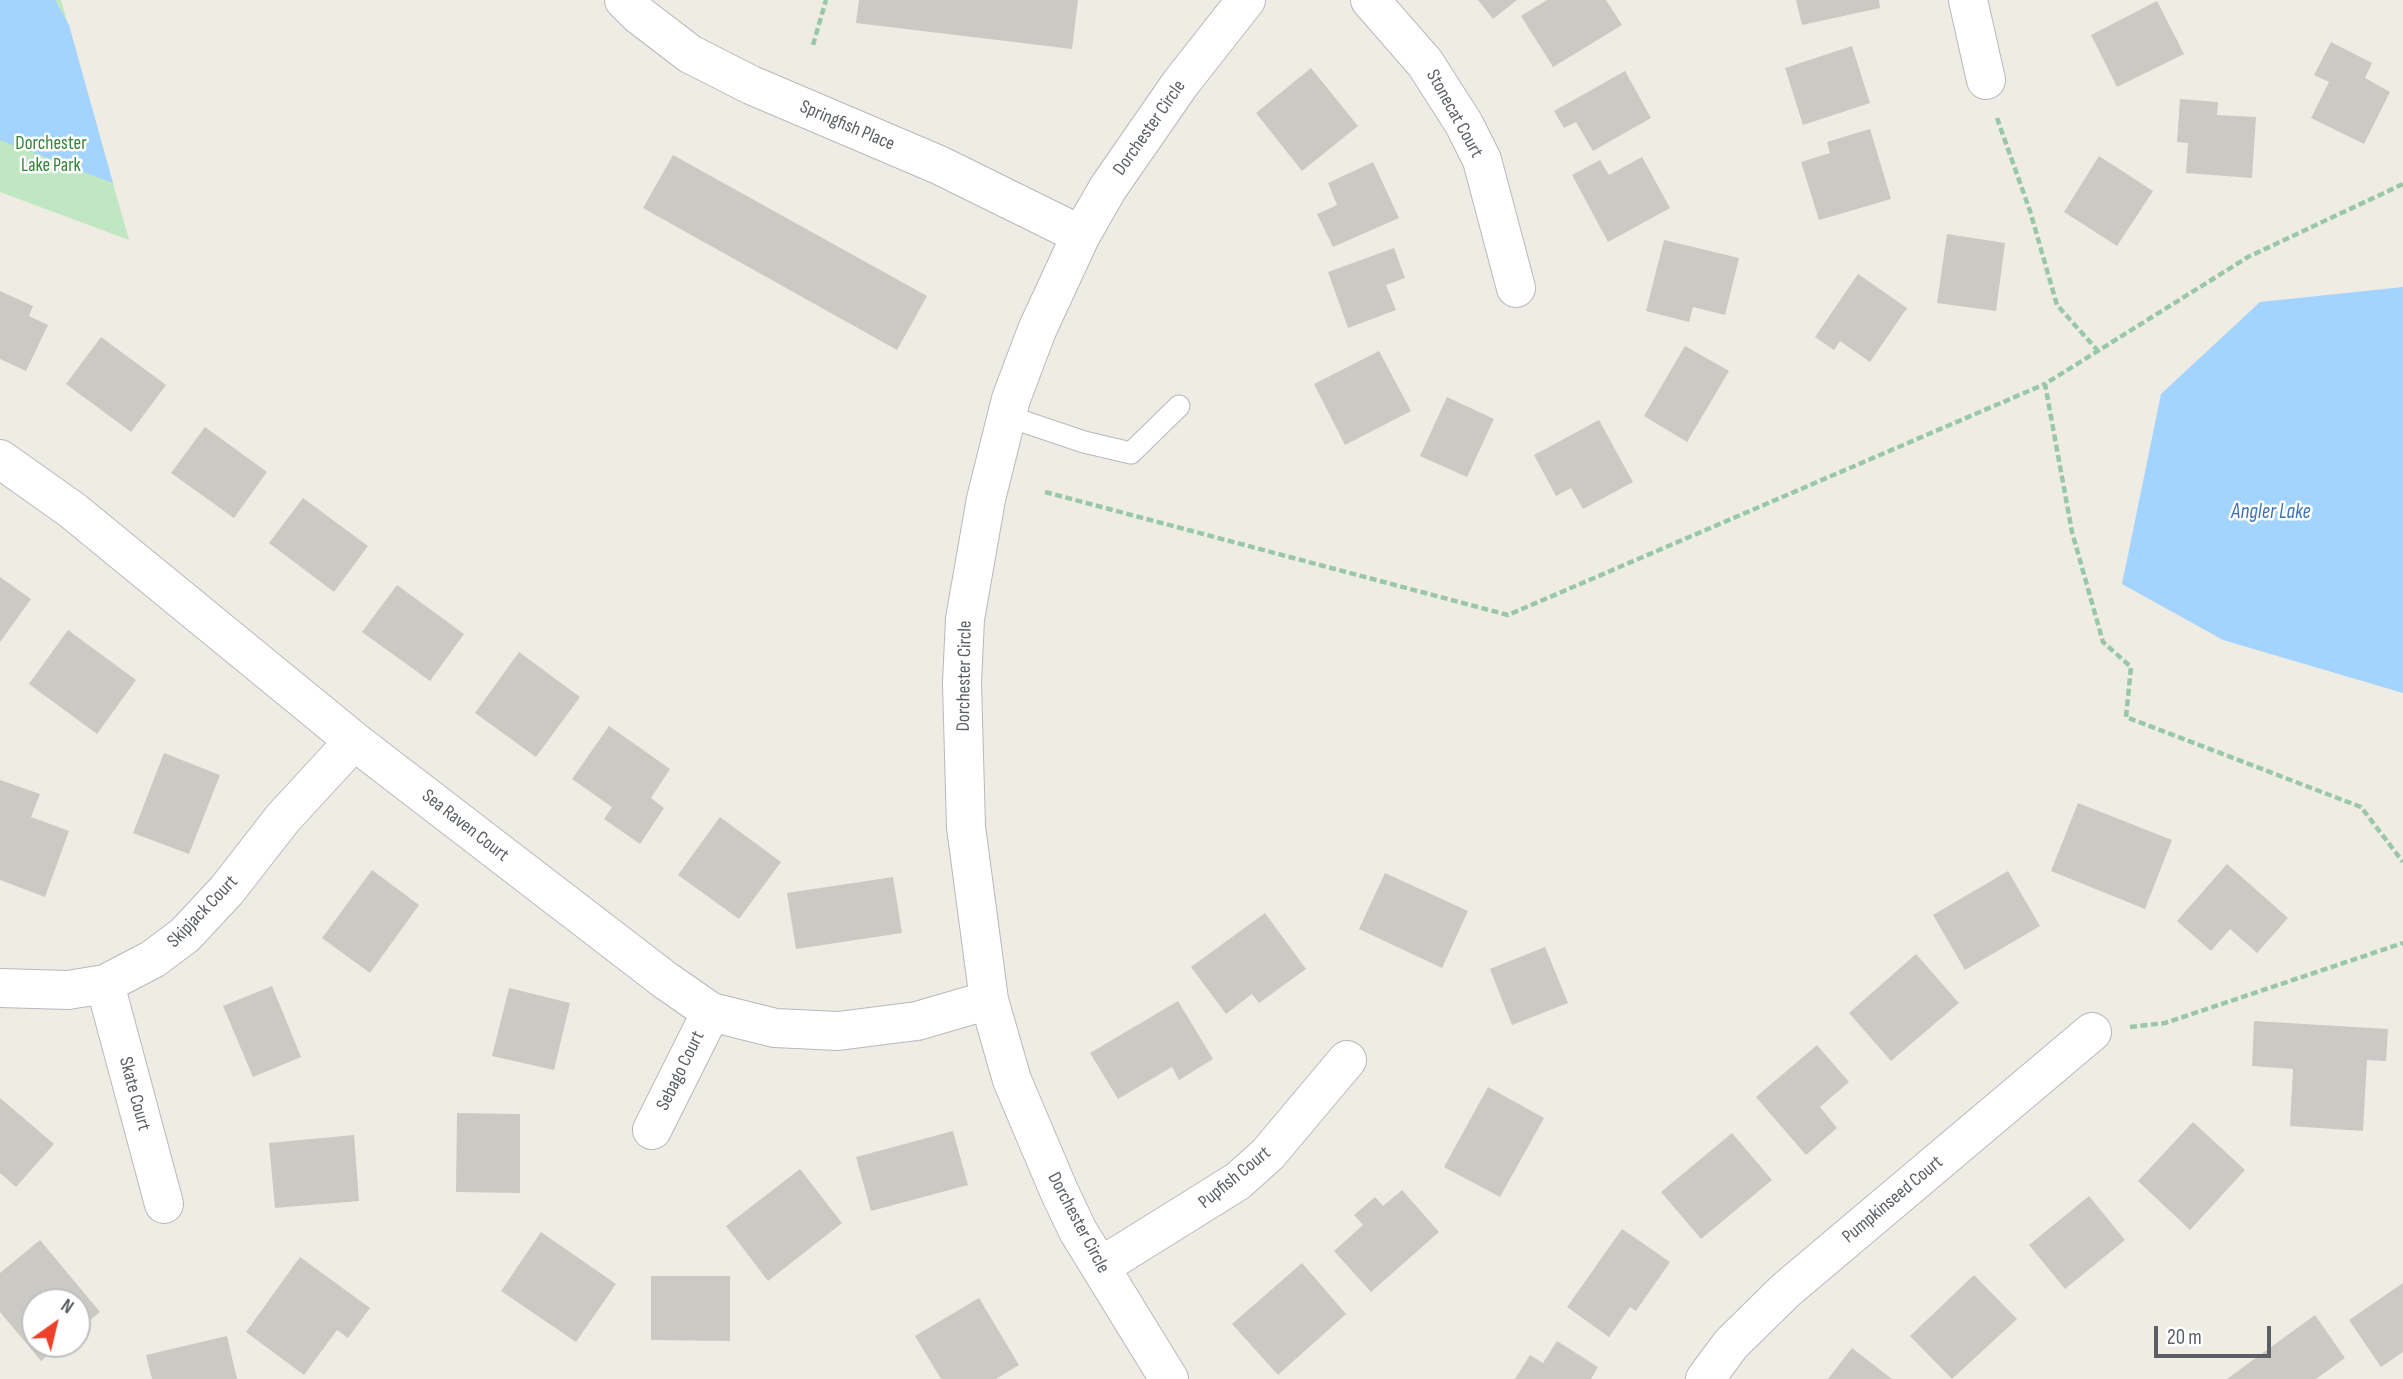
<!DOCTYPE html>
<html>
<head>
<meta charset="utf-8">
<style>
  body { margin:0 }
  #map { position:relative; width:2403px; height:1379px; overflow:hidden; background:#efece3; font-family:"Sofia Sans Condensed",sans-serif }
  canvas { display:block }
  .north { position:absolute; left:21px; top:1288px; width:70px; height:70px; box-sizing:border-box; background:#fff; border:2px solid #bdbfc1; border-radius:50%; rotate:34deg; font-size:19px; font-weight:700; line-height:28px; text-align:center; color:#5b5f64 }
  .north::after { content:''; display:block; margin:auto; width:24px; height:32px; background:#ed402b; clip-path:polygon(50% 0,100% 100%,50% 72%,0 100%) }
  .scale { position:absolute; left:2154px; top:1326px; width:117px; height:32px; box-sizing:border-box; border:4px solid #5b5f64; border-top:0; padding-left:9px; font-size:21px; line-height:24px; white-space:nowrap; color:#5b5f64; -webkit-text-stroke:5px #fff; paint-order:stroke }
</style>
</head>
<body>
<div id="map">
<canvas width="2403" height="1379"></canvas>
<div class="north">N</div>
<div class="scale">20 m</div>
</div>
<script>
const context = document.querySelector('canvas').getContext('2d');
context.lineJoin = 'round';
function fillPath(path, color) {
  context.fillStyle = color;
  context.fill(path, 'evenodd');
}
function shape(rows) {
  const path = new Path2D();
  for (const r of rows) {
    path.moveTo(r[0], r[1]);
    for (let i = 2; i < r.length; i += 2) path.lineTo(r[i], r[i + 1]);
  }
  return path;
}
function strokePath(path, color, width, dash) {
  context.strokeStyle = color;
  context.lineWidth = width;
  context.lineCap = dash ? 'butt' : 'round';
  context.setLineDash(dash || []);
  context.stroke(path);
}
function drawText(font, color, halo, rows, align = 'center') {
  context.font = font + ' "Sofia Sans Condensed",sans-serif';
  context.lineWidth = 5;
  context.setLineDash([]);
  context.textBaseline = 'middle';
  context.strokeStyle = halo;
  context.fillStyle = color;
  for (const [text, x, y, turn = 0] of rows) {
    context.save();
    context.translate(x, y);
    context.rotate((+turn || 0) * Math.PI / 180);
    context.textAlign = isNaN(turn) ? turn : align;
    if (halo) context.strokeText(text, 0, 0);
    context.fillText(text, 0, 0);
    context.restore();
  }
}
fillPath(shape([
  [0,0,61,0,129,240,0,192]
]), '#bfe7c1');
fillPath(shape([
  [0,0,55,0,69,25,113,183,0,140],
  [2403,287,2403,693,2223,640,2122,584,2161,394,2260,302]
]), '#a3d4ff');
fillPath(shape([
  [859,0,1078,0,1072,49,856,23],
  [1478,0,1517,0,1493,19],
  [1547,0,1606,0,1622,25,1553,67,1521,16],
  [1796,0,1879,0,1880,8,1802,25],
  [2157,1,2184,54,2117,87,2091,35],
  [2331,42,2372,63,2365,78,2390,92,2364,144,2311,118,2329,82,2314,75],
  [1852,46,1870,103,1803,125,1785,68],
  [1311,68,1358,126,1302,171,1256,113],
  [1625,71,1651,118,1593,151,1576,122,1564,128,1554,111],
  [2180,99,2218,102,2217,115,2256,117,2252,178,2186,173,2188,143,2177,142],
  [1870,129,1891,199,1819,220,1801,162,1830,153,1827,142],
  [673,155,927,296,897,350,643,208],
  [2099,156,2153,191,2117,246,2064,212],
  [1642,157,1670,208,1608,242,1572,175,1600,160,1609,175],
  [1373,162,1399,218,1333,247,1317,214,1337,205,1328,183],
  [1947,234,2005,243,1996,311,1937,303],
  [1664,240,1739,258,1725,315,1693,307,1689,322,1646,311],
  [1394,248,1405,278,1386,285,1396,310,1348,328,1328,272],
  [1858,274,1907,308,1870,362,1840,341,1834,350,1815,337],
  [0,291,33,306,29,316,48,325,26,371,0,359],
  [101,337,166,385,131,432,66,384],
  [1685,346,1729,371,1687,442,1644,416],
  [1379,351,1411,411,1345,445,1314,384],
  [1447,397,1494,419,1467,477,1420,456],
  [1599,420,1633,482,1583,509,1571,488,1556,496,1534,455],
  [205,427,267,472,234,518,171,473],
  [303,498,368,546,334,592,269,543],
  [0,577,31,599,0,642],
  [397,585,464,634,430,681,362,632],
  [68,630,136,680,97,734,29,684],
  [519,652,580,697,536,757,475,713],
  [609,726,670,769,651,798,664,808,640,844,604,819,612,807,572,779],
  [164,753,220,775,189,854,133,833],
  [0,780,40,794,31,817,69,831,45,897,0,880],
  [2078,803,2172,840,2145,909,2051,871],
  [720,817,781,862,739,919,678,875],
  [2227,864,2288,918,2257,953,2230,929,2211,951,2177,921],
  [372,870,419,905,370,973,322,938],
  [2008,871,2040,926,1965,970,1933,915],
  [1385,873,1468,911,1442,968,1359,929],
  [893,877,902,933,796,949,787,893],
  [1265,913,1306,969,1259,1003,1252,994,1226,1014,1191,967],
  [1545,947,1568,1003,1512,1025,1490,969],
  [1916,954,1959,1003,1891,1061,1849,1013],
  [272,986,301,1057,253,1077,223,1006],
  [509,988,570,1003,554,1070,492,1056],
  [1178,1001,1213,1059,1179,1080,1172,1067,1118,1099,1090,1053],
  [2254,1021,2388,1029,2386,1061,2367,1060,2363,1131,2290,1126,2293,1069,2252,1066],
  [1817,1045,1849,1082,1820,1107,1837,1128,1806,1155,1756,1097],
  [1488,1087,1544,1118,1500,1197,1444,1167],
  [0,1098,54,1144,16,1187,0,1173],
  [457,1113,520,1114,520,1193,456,1192],
  [2193,1122,2245,1170,2190,1230,2138,1181],
  [953,1131,968,1185,871,1211,856,1157],
  [1732,1133,1772,1180,1701,1239,1661,1192],
  [354,1135,359,1201,275,1208,269,1143],
  [800,1169,842,1223,768,1281,726,1226],
  [1402,1190,1439,1232,1371,1292,1334,1251,1363,1225,1354,1215,1375,1197,1383,1206],
  [2089,1196,2125,1240,2065,1289,2029,1245],
  [1622,1229,1670,1262,1636,1311,1630,1307,1609,1337,1567,1307],
  [541,1232,616,1284,576,1342,501,1291],
  [40,1240,100,1312,77,1331,77,1302,35,1302,35,1344,62,1344,41,1361,0,1312,0,1273],
  [300,1257,370,1308,348,1338,337,1330,304,1375,246,1332],
  [1302,1263,1346,1314,1278,1375,1232,1324],
  [1974,1275,2017,1319,1952,1379,1910,1336],
  [651,1276,730,1276,730,1341,651,1340],
  [2403,1283,2403,1352,2381,1367,2349,1320],
  [979,1298,1019,1365,996,1379,941,1379,915,1336],
  [2315,1315,2345,1358,2316,1379,2227,1379],
  [227,1336,237,1379,152,1379,146,1355],
  [1557,1341,1598,1367,1591,1379,1515,1379,1530,1355,1543,1363],
  [1852,1348,1892,1379,1828,1379]
]), '#cbc9c3');
const lane = shape([
  [1007,416,1084,442,1131,453,1179,406]
]);
const street = shape([
  [624,0,639,15,690,54,751,85,939,165,1081,235],
  [1370,0,1425,63,1464,124,1482,160,1516,288],
  [1968,0,1986,80],
  [0,459,72,510,354,741,665,980,711,1012,775,1028,838,1031,917,1021,989,1000],
  [105,984,164,1204],
  [0,988,68,990,105,984,153,959,185,935,227,890,283,818,354,741],
  [652,1130,711,1012],
  [1100,1267,1238,1181,1268,1154,1347,1060],
  [1169,1379,1078,1231,1059,1191,1012,1080,989,1000,966,827,962,683,965,619,986,499,1011,399,1037,330,1081,235,1108,188,1180,84,1246,0],
  [1705,1379,1731,1344,1786,1290,2092,1032]
]);
strokePath(lane, '#b6b9be', 23);
strokePath(street, '#b6b9be', 40);
strokePath(shape([
  [813,45,826,0],
  [1997,118,2030,211,2057,305,2098,351],
  [2403,184,2248,257,2045,384,2072,532,2103,642,2131,667,2126,717,2361,807,2403,862],
  [1045,492,1508,615,2045,384],
  [2130,1027,2165,1023,2403,943]
]), '#98c8a7', 4.5, [7, 3.5]);
strokePath(lane, '#fff', 21);
strokePath(street, '#fff', 38);
drawText('19px', '#5b5f64', '#fff', [
  ["Stonecat Court",1454,114,61],
  ["Springfish Place",847,126,23],
  ["Dorchester Circle",1150,128,-55],
  ["Dorchester Circle",965,676,-89],
  ["Sea Raven Court",465,826,38],
  ["Skipjack Court",203,912,-46],
  ["Sebago Court",681,1071,-64],
  ["Skate Court",134,1094,75],
  ["Pupfish Court",1235,1178,-39],
  ["Pumpkinseed Court",1893,1200,-40],
  ["Dorchester Circle",1078,1223,62]
]);
drawText('19px', '#328539', '#fff', [
  ["Dorchester",51,144],
  ["Lake Park",51,166]
]);
drawText('italic 21px', '#3d73b4', '#fff', [
  ["Angler Lake",2271,513]
]);
</script>
</body>
</html>
